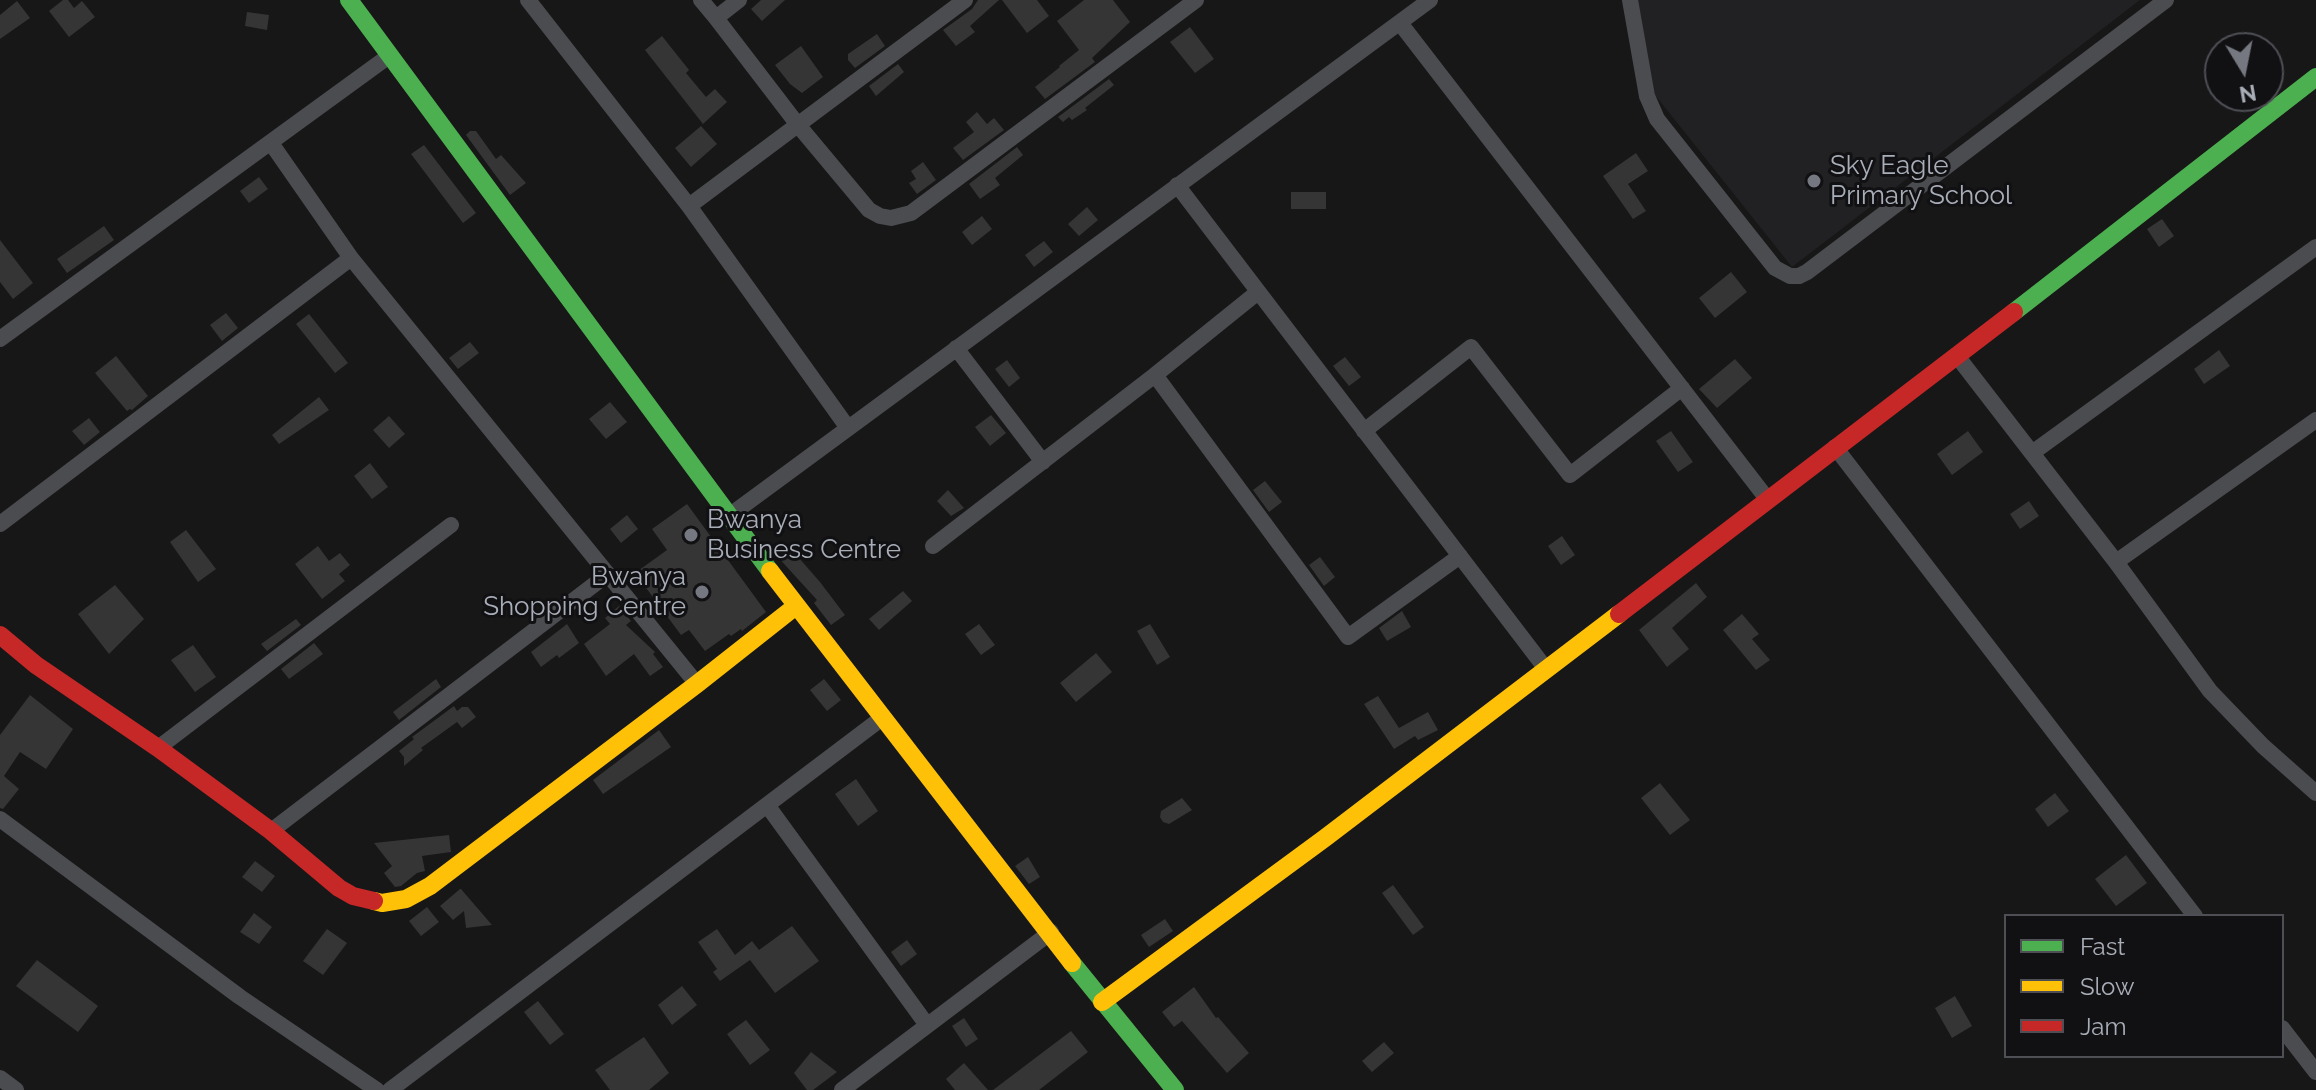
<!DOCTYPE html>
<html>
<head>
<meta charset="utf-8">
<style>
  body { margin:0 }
  #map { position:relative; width:2316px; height:1090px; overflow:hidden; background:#171717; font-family:Raleway,sans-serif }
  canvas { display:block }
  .legend { position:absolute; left:2004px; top:914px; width:280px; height:144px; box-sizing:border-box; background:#111113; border:2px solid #4d4f55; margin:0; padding:10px 14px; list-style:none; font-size:24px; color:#a8adb8 }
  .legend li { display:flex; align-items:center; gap:16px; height:40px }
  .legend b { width:40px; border:2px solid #4d4f55 }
  .north { position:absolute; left:2204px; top:32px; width:80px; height:80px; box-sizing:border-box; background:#111113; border:2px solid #4d4f55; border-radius:50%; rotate:170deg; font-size:22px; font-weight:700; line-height:32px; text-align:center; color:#a8adb8 }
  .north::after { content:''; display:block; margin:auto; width:28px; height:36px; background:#757880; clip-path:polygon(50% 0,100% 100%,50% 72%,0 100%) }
</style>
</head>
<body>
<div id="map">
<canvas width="2316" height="1090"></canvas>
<ul class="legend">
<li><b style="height:10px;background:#4caf50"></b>Fast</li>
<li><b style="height:10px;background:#ffc107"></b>Slow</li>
<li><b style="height:10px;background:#c62828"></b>Jam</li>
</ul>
<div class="north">N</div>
</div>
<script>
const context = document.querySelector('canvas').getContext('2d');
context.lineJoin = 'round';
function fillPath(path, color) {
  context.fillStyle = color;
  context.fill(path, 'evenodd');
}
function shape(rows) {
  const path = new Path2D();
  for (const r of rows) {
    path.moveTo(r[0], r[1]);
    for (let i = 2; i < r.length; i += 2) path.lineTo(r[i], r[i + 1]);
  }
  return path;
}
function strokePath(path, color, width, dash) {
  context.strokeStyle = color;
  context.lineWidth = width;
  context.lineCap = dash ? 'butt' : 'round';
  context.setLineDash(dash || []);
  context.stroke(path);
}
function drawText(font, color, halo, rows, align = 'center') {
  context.font = font + ' Raleway,sans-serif';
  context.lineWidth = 6;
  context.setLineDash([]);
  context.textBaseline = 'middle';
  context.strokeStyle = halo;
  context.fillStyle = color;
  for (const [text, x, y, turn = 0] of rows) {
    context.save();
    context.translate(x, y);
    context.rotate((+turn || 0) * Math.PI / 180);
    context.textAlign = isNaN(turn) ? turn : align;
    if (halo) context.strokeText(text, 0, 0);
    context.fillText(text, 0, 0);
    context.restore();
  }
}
fillPath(shape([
  [1637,0,2140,0,1792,267,1655,95]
]), '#212123');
fillPath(shape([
  [63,0,68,0,74,8,82,1,95,17,69,37,49,11],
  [761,0,785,0,762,21,751,9],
  [978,0,999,0,970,26,975,32,956,46,943,30,972,9],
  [1002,0,1037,0,1049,16,1027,33],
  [1084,0,1113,0,1130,22,1092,58,1095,62,1045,99,1035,87,1060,67,1059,66,1079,50,1057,21],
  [17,1,30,18,0,39,0,15],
  [247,12,269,15,267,30,245,26],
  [1190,27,1214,59,1195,73,1170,42],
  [877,34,885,46,855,68,848,60,848,54],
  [662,36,689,70,686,73,706,97,715,89,727,102,703,124,645,50],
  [801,46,823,77,802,93,790,84,775,65],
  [898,64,904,72,876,96,869,86],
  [1109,79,1114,85,1085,108,1087,110,1072,120,1069,117,1063,122,1058,117],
  [977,112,987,124,994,118,1004,130,963,160,953,148,974,132,966,122],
  [701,126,717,144,691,167,675,148],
  [470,131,476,131,496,159,501,155,526,183,510,195,466,135],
  [424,145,476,213,463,223,411,154],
  [1017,147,1023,155,995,178,1000,185,980,199,969,184],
  [1636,153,1648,171,1628,184,1646,211,1633,219,1603,176],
  [923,162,936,180,917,194,909,183,916,179,911,171],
  [259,177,268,189,249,203,240,191],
  [1291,192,1326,192,1326,209,1291,209],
  [1087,207,1098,220,1079,236,1068,224],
  [982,216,992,229,972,245,962,232],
  [2162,219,2174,236,2159,247,2147,229],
  [104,226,114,240,67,273,57,259],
  [0,240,33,283,13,299,0,282],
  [1044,241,1053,252,1034,267,1025,255],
  [1731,272,1747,292,1715,318,1699,298],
  [226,313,238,328,222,341,210,325],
  [309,314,348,363,335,373,296,324],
  [470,342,479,353,458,369,449,358],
  [2219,350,2230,366,2204,384,2194,369],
  [116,356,148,396,132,410,130,409,127,411,95,373],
  [1345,357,1361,377,1349,386,1333,366],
  [1735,359,1752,378,1717,408,1699,389],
  [1007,360,1020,378,1009,387,995,369],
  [319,397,329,410,279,444,272,435],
  [610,402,627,422,606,439,589,419],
  [991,415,1006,433,990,446,975,427],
  [389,416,405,434,389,448,373,430],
  [89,418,100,432,84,445,72,431],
  [1671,431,1693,462,1678,472,1656,441],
  [1968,431,1983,452,1952,475,1937,454],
  [370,463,388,487,372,499,354,476],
  [1265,481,1282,502,1269,512,1253,490],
  [948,490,964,508,951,516,937,501],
  [2029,501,2039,516,2020,529,2010,514],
  [687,504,766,612,742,631,741,629,731,636,729,634,705,651,689,630,681,635,635,573,667,550,652,529],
  [627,515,638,529,621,543,610,529],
  [186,530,216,569,198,582,170,542],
  [1562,536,1575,555,1561,565,1548,546],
  [318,546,329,561,340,553,350,565,339,574,345,581,322,599,295,564],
  [784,546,797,560,799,558,820,582,845,615,831,625,814,603,817,600,776,555],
  [1320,557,1335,577,1324,586,1309,565],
  [1696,583,1707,597,1672,628,1689,649,1667,667,1639,630],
  [115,585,144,619,109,654,78,614],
  [903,591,912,601,879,630,869,619],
  [619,606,631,621,626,625,655,652,653,654,663,667,650,676,634,654,606,676,584,644,610,624,605,618],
  [1402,611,1411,627,1387,641,1379,628],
  [1742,614,1759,634,1752,639,1770,660,1756,670,1723,630],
  [296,619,301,625,267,651,261,644],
  [567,624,579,643,559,658,557,655,541,667,531,652],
  [979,624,995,645,981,655,965,634],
  [1150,624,1170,657,1157,665,1137,631],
  [314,643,323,654,289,679,281,669],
  [193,645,216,677,195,692,171,660],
  [1096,653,1112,672,1076,702,1060,683],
  [436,679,441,687,399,720,393,712],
  [824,679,841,700,827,711,810,690],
  [30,695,73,729,46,769,20,752,4,776,19,789,3,809,0,808,0,735],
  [1378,696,1399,728,1428,712,1438,730,1418,740,1415,736,1394,749,1364,704],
  [454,706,457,711,462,707,468,707,476,717,462,728,457,722,421,748,423,750,404,766,404,757,399,751,414,739,412,737],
  [659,730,671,747,603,794,593,780],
  [856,779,878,811,858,826,835,794],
  [1660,783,1690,820,1670,835,1641,798],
  [2055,793,2069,811,2048,827,2035,809],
  [1182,798,1192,810,1169,824,1163,822,1160,817,1161,811],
  [449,835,451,852,422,856,425,871,417,873,401,886,395,887,384,873,392,866,374,843],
  [2126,855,2147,883,2116,906,2095,879],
  [1028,857,1040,877,1029,884,1015,866],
  [255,861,275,876,262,892,242,877],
  [1393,885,1424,927,1413,935,1382,893],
  [460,889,461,889,492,925,466,928,464,911,453,920,440,906],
  [427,907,439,922,421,936,409,921],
  [254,913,272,927,259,944,240,932],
  [1165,919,1173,931,1149,947,1141,935],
  [792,926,819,961,775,993,750,960,720,981,713,972,717,969,698,942,717,929,735,955,752,941,759,950],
  [327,929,347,943,323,975,303,961],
  [907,940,917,954,901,966,891,952],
  [37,960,98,1006,78,1032,16,986],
  [682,986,697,1005,672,1025,658,1005],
  [1194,987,1216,1018,1218,1017,1249,1053,1227,1073,1182,1021,1174,1027,1162,1012],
  [1955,996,1972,1026,1952,1038,1935,1008],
  [538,1001,564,1034,550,1045,524,1012],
  [964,1018,978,1039,966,1047,952,1026],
  [746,1020,770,1050,750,1065,727,1034],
  [1071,1031,1088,1052,1039,1090,993,1090],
  [644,1037,669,1073,649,1090,610,1090,595,1070],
  [1384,1042,1394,1053,1372,1072,1362,1061],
  [811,1052,837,1072,813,1090,807,1090,794,1073],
  [964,1063,988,1090,955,1090,946,1079]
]), '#353536');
strokePath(shape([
  [528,0,689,206,848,428],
  [701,0,716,18,739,0],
  [1630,0,1647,96,1657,119,1775,268,1790,276,1799,276,1807,272,2166,0],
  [716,18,798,125,869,210,880,216,891,218,911,213,1196,0],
  [1400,23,1768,500],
  [271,143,351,258,697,684],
  [1177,185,1546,669],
  [689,206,965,0],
  [1258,292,1155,375,1348,637,1460,556],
  [0,339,389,56],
  [956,348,1043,462],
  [1957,356,2116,562,2210,691,2263,746,2316,793],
  [1364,431,1471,347,1570,475,1682,388],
  [1835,447,2195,916],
  [2032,453,2316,247],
  [729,516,1430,0],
  [0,524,351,258],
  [933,546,1155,375],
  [2116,562,2316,420],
  [158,748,451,525],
  [767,805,927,1025],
  [0,819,240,997,377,1090],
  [271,831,608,574],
  [2282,1028,2316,1072],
  [0,1078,16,1090],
  [390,1090,882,718],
  [842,1090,1051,932]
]), '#4b4c50', 16);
strokePath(shape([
  [349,0,770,571],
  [2014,312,2316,77],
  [1072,963,1175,1090]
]), '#4caf50', 18);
strokePath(shape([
  [770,571,1072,963],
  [374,901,382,903,406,899,430,886,697,684,796,606],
  [1102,1002,1325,838,1619,614]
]), '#ffc107', 18);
strokePath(shape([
  [1619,614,2014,312],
  [0,635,36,665,158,748,271,831,339,888,353,896,374,901]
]), '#c62828', 18);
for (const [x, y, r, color] of [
  [1814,181,8,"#757880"],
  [691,535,8,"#757880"],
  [702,592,8,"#757880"]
]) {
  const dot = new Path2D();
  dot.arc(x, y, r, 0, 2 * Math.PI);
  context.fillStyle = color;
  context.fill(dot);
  strokePath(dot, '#111113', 3);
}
drawText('26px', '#a8adb8', '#111113', [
  ["Sky Eagle",1830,166],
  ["Primary School",1830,196],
  ["Bwanya",707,520],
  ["Business Centre",707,550],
  ["Bwanya",686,577,"right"],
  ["Shopping Centre",686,607,"right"]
], 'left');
</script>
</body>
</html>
